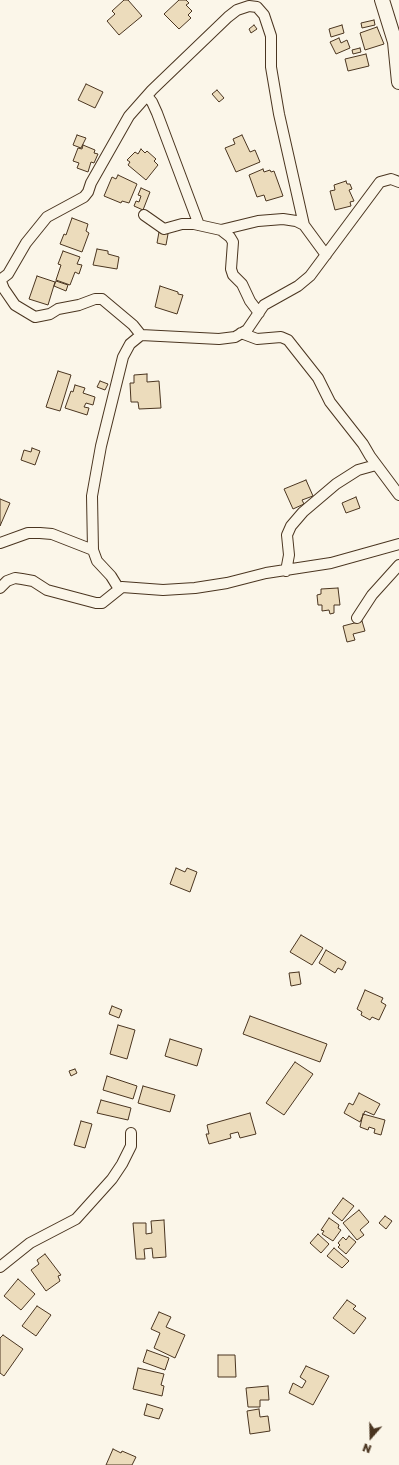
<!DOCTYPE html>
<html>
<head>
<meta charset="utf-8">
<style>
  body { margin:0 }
  #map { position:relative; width:399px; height:1465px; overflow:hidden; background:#fbf6e9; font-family:"Golos Text",sans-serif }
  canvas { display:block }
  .north { position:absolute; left:351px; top:1417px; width:40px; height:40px; -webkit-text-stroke:3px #fbf6e9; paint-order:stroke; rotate:200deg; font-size:11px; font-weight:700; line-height:16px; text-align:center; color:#4a3520 }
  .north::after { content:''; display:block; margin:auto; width:14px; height:18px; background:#4a3520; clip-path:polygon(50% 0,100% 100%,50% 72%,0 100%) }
</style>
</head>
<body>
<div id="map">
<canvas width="399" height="1465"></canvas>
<div class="north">N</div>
</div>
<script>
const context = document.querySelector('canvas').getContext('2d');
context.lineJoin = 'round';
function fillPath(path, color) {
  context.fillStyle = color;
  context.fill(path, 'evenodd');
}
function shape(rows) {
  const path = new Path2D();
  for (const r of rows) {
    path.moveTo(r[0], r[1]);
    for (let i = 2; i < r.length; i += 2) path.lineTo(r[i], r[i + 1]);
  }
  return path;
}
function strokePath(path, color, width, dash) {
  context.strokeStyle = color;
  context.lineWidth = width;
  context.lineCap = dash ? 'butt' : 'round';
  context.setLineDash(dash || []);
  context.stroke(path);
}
const building = shape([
  [124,0,128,0,142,16,119,35,107,21,115,14,112,11,124,0],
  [179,0,186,0,189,3,186,5,192,11,188,15,191,18,179,29,164,14,179,0],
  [374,20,375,25,362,28,361,23,374,20],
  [254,25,257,29,251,33,249,29,254,25],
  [342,25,344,33,331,37,329,29,342,25],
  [377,27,384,44,365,50,360,33,377,27],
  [339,38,341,43,347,40,350,48,336,54,330,42,339,38],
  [360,48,361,52,353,54,352,50,360,48],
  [366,54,369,66,348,71,345,59,366,54],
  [86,84,103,92,95,108,78,100,86,84],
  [217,90,224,98,219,102,212,94,217,90],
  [77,135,86,138,81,148,73,145,77,135],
  [242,135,250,152,255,150,260,162,236,172,225,148,235,144,233,139,242,135],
  [83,145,95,150,94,153,98,154,94,163,91,162,88,172,77,168,79,163,73,161,78,148,82,149,83,145],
  [141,149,145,153,147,151,156,159,154,161,158,165,146,180,128,165,130,162,127,160,135,152,138,154,141,149],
  [263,169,264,172,270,170,271,172,274,171,283,196,266,201,264,195,257,197,249,175,263,169],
  [118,175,137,184,129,203,122,201,121,203,104,196,112,177,116,179,118,175],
  [346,181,347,184,350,184,352,189,349,190,354,201,350,202,351,206,335,210,330,191,335,190,334,185,346,181],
  [141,188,150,192,143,210,134,206,136,201,139,202,141,196,138,195,141,188],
  [72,218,88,224,86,231,89,233,82,252,60,244,64,234,66,235,72,218],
  [159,232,168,234,166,245,157,243,159,232],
  [97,249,108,251,108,254,119,257,117,269,93,265,97,249],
  [63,251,80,257,77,264,82,265,79,274,75,272,70,285,56,280,61,265,58,264,63,251],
  [37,276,55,282,48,305,29,299,37,276],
  [56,281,68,285,66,291,54,286,56,281],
  [160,286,178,292,178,294,183,295,177,314,155,307,160,286],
  [58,371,71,375,60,411,46,407,58,371],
  [147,374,147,382,159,381,161,408,139,409,138,402,131,402,130,383,134,383,134,375,147,374],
  [100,381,108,384,105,390,97,387,100,381],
  [75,385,85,388,83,393,95,397,93,405,86,403,84,407,89,408,87,415,65,408,71,391,73,392,75,385],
  [32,448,40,451,35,465,21,460,24,450,31,452,32,448],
  [306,480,313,496,302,500,304,504,293,509,284,489,306,480],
  [356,497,360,508,346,513,342,503,356,497],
  [0,499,10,503,0,526,0,499],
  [338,588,340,605,334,605,334,613,330,614,329,610,322,611,322,605,318,605,317,595,321,594,321,589,338,588],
  [362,621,365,631,353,634,355,640,347,642,343,626,362,621],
  [176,868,185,872,187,868,197,872,190,892,170,884,176,868],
  [301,935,323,948,312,965,290,952,301,935],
  [326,950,346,962,342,970,338,968,335,973,319,963,326,950],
  [299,972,301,984,291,986,289,973,299,972],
  [365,990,383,998,381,1002,386,1005,379,1020,372,1017,370,1020,361,1015,362,1012,357,1009,365,990],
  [112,1006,122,1010,119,1018,109,1014,112,1006],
  [250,1016,327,1044,320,1062,243,1034,250,1016],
  [118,1025,135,1030,127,1059,110,1054,118,1025],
  [170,1039,202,1049,197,1066,165,1056,170,1039],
  [295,1062,313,1074,284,1115,266,1103,295,1062],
  [75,1069,77,1073,71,1076,69,1071,75,1069],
  [107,1076,137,1086,133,1099,103,1090,107,1076],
  [143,1086,175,1095,170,1112,138,1103,143,1086],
  [359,1093,380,1104,374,1115,365,1111,360,1122,344,1113,349,1103,353,1105,359,1093],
  [101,1100,131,1108,128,1120,97,1113,101,1100],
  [250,1113,256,1134,240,1138,238,1132,230,1134,231,1138,209,1144,206,1134,209,1134,207,1125,250,1113],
  [363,1114,385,1120,381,1135,374,1133,375,1129,369,1127,368,1130,360,1127,363,1114],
  [81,1121,92,1124,85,1148,74,1145,81,1121],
  [343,1198,354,1206,342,1221,332,1213,343,1198],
  [359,1210,369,1222,360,1230,364,1235,357,1240,343,1223,359,1210],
  [385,1216,392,1221,386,1229,379,1223,385,1216],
  [329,1218,339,1225,338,1228,341,1230,333,1241,322,1234,324,1231,321,1230,329,1218],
  [164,1220,166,1257,153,1258,152,1248,144,1249,145,1259,136,1259,133,1223,146,1223,146,1234,152,1233,151,1221,164,1220],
  [318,1234,329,1244,321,1253,310,1243,318,1234],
  [349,1236,356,1242,346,1254,338,1247,340,1245,338,1243,343,1237,346,1240,349,1236],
  [334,1248,349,1261,342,1268,327,1256,334,1248],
  [45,1254,61,1275,58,1276,60,1281,46,1291,31,1270,39,1264,37,1260,45,1254],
  [18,1279,35,1294,21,1310,4,1296,18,1279],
  [347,1300,356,1306,353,1309,366,1318,354,1334,333,1318,347,1300],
  [37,1306,51,1315,36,1336,22,1326,37,1306],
  [159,1312,171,1317,166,1327,185,1335,175,1358,154,1348,160,1333,151,1329,159,1312],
  [3,1335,23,1349,4,1376,0,1373,0,1338,3,1335],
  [147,1350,169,1358,165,1370,143,1362,147,1350],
  [218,1355,235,1355,236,1377,218,1377,218,1355],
  [306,1366,329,1376,313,1405,289,1393,293,1383,302,1388,306,1381,300,1377,306,1366],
  [138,1368,164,1374,161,1385,164,1386,162,1396,133,1389,138,1368],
  [268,1386,269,1400,260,1400,260,1407,248,1407,246,1388,268,1386],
  [147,1404,163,1409,159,1419,144,1415,147,1404],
  [259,1409,260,1417,268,1416,270,1431,250,1434,247,1411,259,1409],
  [113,1449,121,1453,122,1451,136,1457,132,1465,106,1465,113,1449]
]);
fillPath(building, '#ecdcbc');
strokePath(building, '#4a3520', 1);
const street = shape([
  [147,96,152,102,157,113,199,225],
  [144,215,164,229,182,224,194,224,221,230,230,237,233,242,231,269,233,275,242,284,250,301,259,313],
  [221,230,258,221,283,219,296,221,304,225,326,255],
  [0,279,4,289,15,305,35,317,50,314,58,309,79,305,95,299,102,299,133,325,141,335],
  [0,280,8,274,26,243,47,217,84,197,88,192,91,183,129,116,152,90,228,17,237,10,249,6,257,7,264,15,271,36,271,67,279,114,304,225],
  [241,333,257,339,281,337,288,340,318,378,330,402,363,444,370,456,399,495],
  [0,543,28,533,40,533,52,534,93,550],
  [286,571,289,555,287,535,291,526,303,512,336,484,358,470,376,465],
  [0,588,7,581,15,578,22,579,33,581,47,590,96,603,102,603,122,587,163,590,195,588,227,583,266,573,331,563,399,544],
  [119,589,111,576,97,561,93,550,92,496,101,446,123,357,130,344,141,335,219,339,235,337,247,330,264,305,298,286,310,276,380,182,391,179,399,182],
  [357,618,372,595,399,565],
  [0,1267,30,1243,76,1219,112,1179,122,1164,131,1146,131,1133]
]);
const secondary = shape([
  [382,0,395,42,399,82]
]);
strokePath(street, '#4a3520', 12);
strokePath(secondary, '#4a3520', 16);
strokePath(street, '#fbf6e9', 10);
strokePath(secondary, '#fbf6e9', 14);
</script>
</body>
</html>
